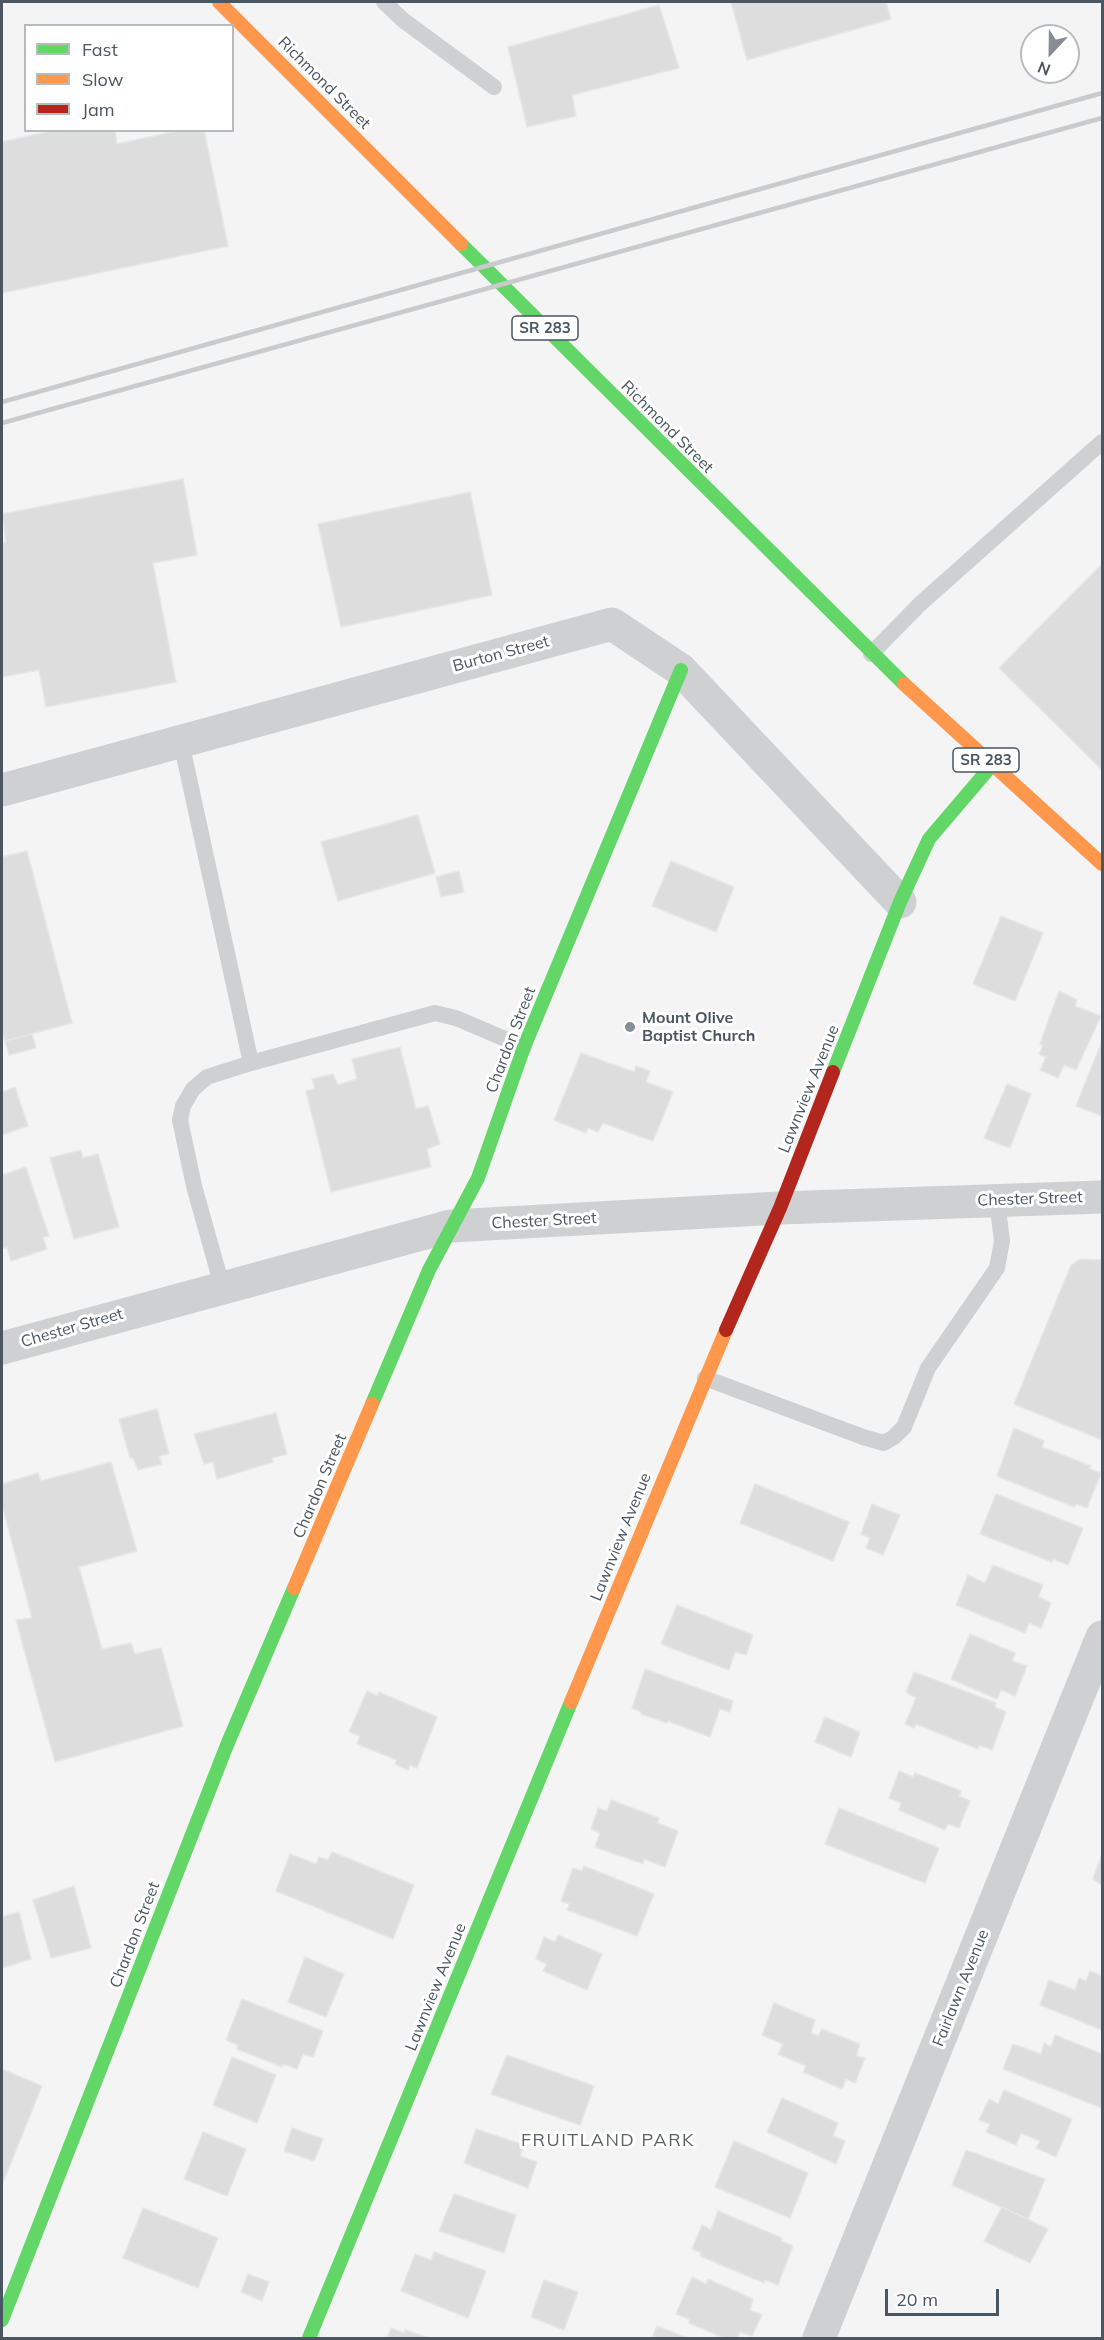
<!DOCTYPE html>
<html>
<head>
<meta charset="utf-8">
<style>
  body { margin:0 }
  #map { position:relative; width:1104px; height:2340px; overflow:hidden; background:#f4f4f4; font-family:Mulish,sans-serif }
  canvas { display:block }
  .frame { position:absolute; inset:0; border:3px solid #4a5661; pointer-events:none }
  .legend { position:absolute; left:24px; top:24px; width:210px; height:108px; box-sizing:border-box; background:#fff; border:2px solid #b7bbc0; margin:0; padding:8px 10px; list-style:none; font-size:18px; color:#4a5661 }
  .legend li { display:flex; align-items:center; gap:12px; height:30px }
  .legend b { width:30px; border:2px solid #b7bbc0 }
  .north { position:absolute; left:1020px; top:24px; width:60px; height:60px; box-sizing:border-box; background:#fff; border:2px solid #b7bbc0; border-radius:50%; rotate:202deg; font-size:16px; font-weight:700; line-height:24px; text-align:center; color:#4a5661 }
  .north::after { content:''; display:block; margin:auto; width:21px; height:27px; background:#868d94; clip-path:polygon(50% 0,100% 100%,50% 72%,0 100%) }
  .scale { position:absolute; left:885px; top:2289px; width:114px; height:27px; box-sizing:border-box; border:3px solid #4a5661; border-top:0; padding-left:8px; font-size:18px; line-height:21px; white-space:nowrap; color:#4a5661; -webkit-text-stroke:4px #fff; paint-order:stroke }
</style>
</head>
<body>
<div id="map">
<canvas width="1104" height="2340"></canvas>
<div class="frame"></div>
<ul class="legend">
<li><b style="height:8px;background:#63d668"></b>Fast</li>
<li><b style="height:8px;background:#ff974d"></b>Slow</li>
<li><b style="height:8px;background:#b3261e"></b>Jam</li>
</ul>
<div class="north">N</div>
<div class="scale">20 m</div>
</div>
<script>
const context = document.querySelector('canvas').getContext('2d');
context.lineJoin = 'round';
function fillPath(path, color) {
  context.fillStyle = color;
  context.fill(path, 'evenodd');
}
function shape(rows) {
  const path = new Path2D();
  for (const r of rows) {
    path.moveTo(r[0], r[1]);
    for (let i = 2; i < r.length; i += 2) path.lineTo(r[i], r[i + 1]);
  }
  return path;
}
function strokePath(path, color, width, dash) {
  context.strokeStyle = color;
  context.lineWidth = width;
  context.lineCap = dash ? 'butt' : 'round';
  context.setLineDash(dash || []);
  context.stroke(path);
}
function drawText(font, color, halo, rows, align = 'center') {
  context.font = font + ' Mulish,sans-serif';
  context.lineWidth = 6;
  context.setLineDash([]);
  context.textBaseline = 'middle';
  context.strokeStyle = halo;
  context.fillStyle = color;
  for (const [text, x, y, turn = 0] of rows) {
    context.save();
    context.translate(x, y);
    context.rotate((+turn || 0) * Math.PI / 180);
    context.textAlign = isNaN(turn) ? turn : align;
    if (halo) context.strokeText(text, 0, 0);
    context.fillText(text, 0, 0);
    context.restore();
  }
}
const building = shape([
  [731,2,886,2,891,19,747,60,731,2],
  [659,5,679,68,572,95,576,116,527,127,508,47,659,5],
  [56,130,115,130,117,144,182,130,204,130,228,246,2,293,2,142,56,130],
  [183,479,197,555,153,563,176,682,46,707,39,670,2,677,2,543,6,542,2,514,183,479],
  [470,492,492,595,341,627,318,524,470,492],
  [1102,564,1102,770,999,668,1102,564],
  [418,815,435,873,338,901,321,842,418,815],
  [27,851,72,1023,5,1041,2,1031,2,857,27,851],
  [671,861,734,887,716,932,652,906,671,861],
  [459,871,464,892,441,897,436,877,459,871],
  [1001,916,1043,933,1015,1001,973,984,1001,916],
  [1059,991,1077,1000,1075,1006,1101,1016,1076,1070,1064,1065,1058,1078,1040,1070,1046,1057,1039,1054,1043,1046,1040,1044,1059,991],
  [32,1034,36,1048,9,1055,5,1041,32,1034],
  [1102,1041,1102,1116,1076,1106,1102,1041],
  [400,1047,416,1109,428,1106,440,1144,427,1149,431,1167,331,1192,306,1091,315,1089,312,1079,333,1074,338,1085,357,1079,352,1059,400,1047],
  [581,1053,634,1072,636,1066,650,1071,646,1082,673,1092,653,1141,603,1123,598,1132,588,1128,586,1133,554,1120,581,1053],
  [1007,1084,1031,1094,1010,1148,984,1138,1007,1084],
  [15,1087,28,1126,2,1135,2,1092,15,1087],
  [81,1150,83,1158,98,1154,119,1227,74,1239,50,1158,81,1150],
  [26,1167,49,1236,43,1237,47,1249,11,1261,7,1248,2,1248,2,1175,26,1167],
  [1081,1259,1102,1260,1102,1440,1014,1404,1071,1265,1081,1259],
  [157,1409,169,1454,159,1456,162,1464,138,1470,133,1458,130,1458,119,1419,157,1409],
  [276,1413,287,1454,272,1458,273,1462,217,1479,213,1462,204,1464,194,1434,276,1413],
  [1014,1428,1044,1441,1042,1447,1091,1466,1089,1469,1101,1473,1087,1508,1076,1504,1074,1507,997,1476,1014,1428],
  [111,1462,137,1551,79,1567,102,1649,131,1643,135,1654,161,1648,183,1726,55,1762,16,1620,32,1618,2,1505,2,1484,38,1473,41,1481,111,1462],
  [755,1484,849,1522,833,1561,740,1523,755,1484],
  [996,1494,1083,1528,1068,1565,1053,1559,1052,1562,980,1534,996,1494],
  [872,1504,900,1515,883,1555,866,1548,870,1538,861,1534,872,1504],
  [993,1565,1043,1585,1038,1597,1051,1603,1041,1628,1029,1623,1025,1633,956,1605,968,1575,985,1583,993,1565],
  [677,1605,753,1635,746,1655,735,1652,729,1670,661,1644,677,1605],
  [970,1634,1015,1653,1012,1661,1027,1666,1015,1696,1001,1690,997,1699,951,1679,970,1634],
  [645,1669,733,1701,730,1712,720,1709,710,1737,668,1721,667,1723,641,1714,641,1712,632,1708,645,1669],
  [914,1672,996,1703,995,1707,1006,1712,992,1750,979,1745,978,1749,916,1724,914,1728,905,1724,916,1698,906,1692,914,1672],
  [367,1691,378,1696,379,1692,437,1717,417,1768,410,1765,408,1770,395,1764,397,1760,357,1744,360,1736,349,1732,367,1691],
  [825,1717,860,1732,851,1757,815,1742,825,1717],
  [899,1771,913,1777,915,1773,961,1791,959,1796,970,1801,959,1828,948,1824,945,1830,899,1810,901,1803,889,1798,899,1771],
  [611,1800,659,1818,657,1823,678,1831,665,1867,644,1859,643,1864,595,1847,600,1833,591,1829,598,1808,607,1811,611,1800],
  [839,1808,939,1848,925,1883,825,1844,839,1808],
  [332,1852,414,1885,393,1939,276,1891,290,1854,316,1864,319,1857,328,1860,332,1852],
  [1102,1854,1102,1885,1093,1879,1102,1854],
  [584,1866,654,1894,637,1936,567,1910,570,1904,561,1901,573,1868,582,1871,584,1866],
  [74,1886,91,1948,51,1958,33,1900,74,1886],
  [19,1912,31,1959,2,1968,2,1917,19,1912],
  [558,1935,602,1954,587,1990,543,1971,547,1964,536,1959,544,1937,555,1942,558,1935],
  [305,1957,344,1974,326,2017,288,2002,305,1957],
  [1090,1971,1102,1976,1102,2030,1040,2005,1049,1980,1075,1990,1079,1978,1086,1981,1090,1971],
  [242,1999,323,2031,313,2057,303,2054,297,2069,283,2064,282,2067,237,2049,238,2045,226,2040,242,1999],
  [774,2003,815,2020,811,2033,818,2036,822,2029,860,2044,856,2056,865,2058,855,2083,846,2079,842,2089,803,2072,806,2066,778,2054,783,2044,762,2035,774,2003],
  [1055,2035,1102,2054,1102,2108,1003,2069,1013,2044,1041,2054,1044,2043,1051,2047,1055,2035],
  [507,2055,594,2086,580,2125,491,2094,507,2055],
  [232,2057,276,2075,257,2123,213,2105,232,2057],
  [2,2069,42,2086,2,2185,2,2069],
  [1004,2090,1072,2119,1056,2157,1036,2148,1040,2141,1021,2133,1016,2145,986,2132,990,2124,979,2120,989,2099,998,2104,1004,2090],
  [782,2098,838,2123,833,2136,845,2141,836,2164,767,2132,782,2098],
  [292,2128,323,2139,314,2161,284,2151,292,2128],
  [476,2129,524,2145,520,2156,537,2162,528,2188,464,2163,476,2129],
  [203,2132,246,2149,227,2196,184,2179,203,2132],
  [734,2141,808,2173,790,2218,715,2187,734,2141],
  [966,2150,1045,2179,1028,2219,952,2185,966,2150],
  [454,2194,516,2215,504,2253,439,2231,454,2194],
  [1002,2207,1048,2229,1030,2263,984,2241,1002,2207],
  [143,2208,218,2238,198,2288,123,2258,143,2208],
  [718,2211,782,2238,781,2241,793,2246,778,2285,765,2280,764,2283,700,2256,701,2253,692,2249,702,2225,711,2230,718,2211],
  [434,2252,486,2271,468,2318,401,2291,415,2254,431,2260,434,2252],
  [248,2274,269,2282,262,2301,241,2292,248,2274],
  [692,2277,706,2284,708,2279,753,2299,750,2310,762,2315,752,2336,740,2332,737,2338,724,2338,689,2323,690,2320,676,2314,692,2277],
  [544,2280,578,2292,564,2330,531,2317,544,2280],
  [657,2326,688,2338,652,2338,657,2326],
  [391,2328,404,2333,405,2330,429,2338,387,2338,391,2328]
]);
fillPath(building, '#ddddde');
strokePath(building, '#e5e6e7', 1.5);
strokePath(shape([
  [384,2,403,20,494,87],
  [871,654,920,604,1102,442],
  [181,742,251,1063],
  [222,1286,194,1186,180,1120,183,1106,193,1089,207,1077,251,1063,435,1013,456,1018,524,1047],
  [705,1378,863,1437,884,1443,894,1437,904,1427,928,1368,997,1268,1002,1241,997,1201]
]), '#ced0d2', 16);
strokePath(shape([
  [2,790,612,624,681,670,900,902],
  [2,1348,451,1226,780,1208,1102,1197],
  [819,2338,1102,1637]
]), '#ced0d2', 33);
strokePath(shape([
  [461,244,904,684],
  [833,1072,900,902,929,839,992,765],
  [372,1404,429,1270,478,1178,524,1047,681,670],
  [2,2320,227,1745,294,1588],
  [309,2338,571,1702]
]), '#63d668', 14);
strokePath(shape([
  [219,2,461,244],
  [904,684,1102,864],
  [294,1588,372,1404],
  [571,1702,726,1330]
]), '#ff974d', 14);
strokePath(shape([
  [726,1330,780,1208,833,1072]
]), '#b3261e', 14);
strokePath(shape([
  [2,402,1102,93],
  [2,423,1102,118]
]), '#c9cacc', 4.5);
for (const [x, y, r, color] of [
  [630,1027,6,"#868d94"]
]) {
  const dot = new Path2D();
  dot.arc(x, y, r, 0, 2 * Math.PI);
  context.fillStyle = color;
  context.fill(dot);
  strokePath(dot, '#fff', 2);
}
for (const [x, y, w] of [
  [545,328,66],
  [986,760,66]
]) {
  const box = new Path2D();
  box.roundRect(x - w / 2, y - 12, w, 24, 4.5);
  context.fillStyle = '#fff';
  context.fill(box);
  strokePath(box, '#4a5661', 1.5);
}
drawText('bold 15px', '#4a5661', null, [
  ["SR 283",545,328],
  ["SR 283",986,760]
]);
drawText('16px', '#4a5661', '#fff', [
  ["Richmond Street",324,83,45],
  ["Richmond Street",667,427,45],
  ["Burton Street",501,654,-15],
  ["Chardon Street",511,1040,-69],
  ["Lawnview Avenue",809,1089,-68],
  ["Chester Street",1030,1199,-2],
  ["Chester Street",544,1221,-3],
  ["Chester Street",72,1328,-16],
  ["Chardon Street",320,1486,-67],
  ["Lawnview Avenue",621,1537,-68],
  ["Chardon Street",135,1935,-69],
  ["Lawnview Avenue",436,1987,-68],
  ["Fairlawn Avenue",961,1988,-68]
]);
drawText('bold 16px', '#4a5661', '#fff', [
  ["Mount Olive",642,1018],
  ["Baptist Church",642,1036]
], 'left');
context.letterSpacing = '1.5px';
drawText('18px', '#5f6368', '#fff', [
  ["FRUITLAND PARK",608,2141]
]);
context.letterSpacing = '0px';
</script>
</body>
</html>
